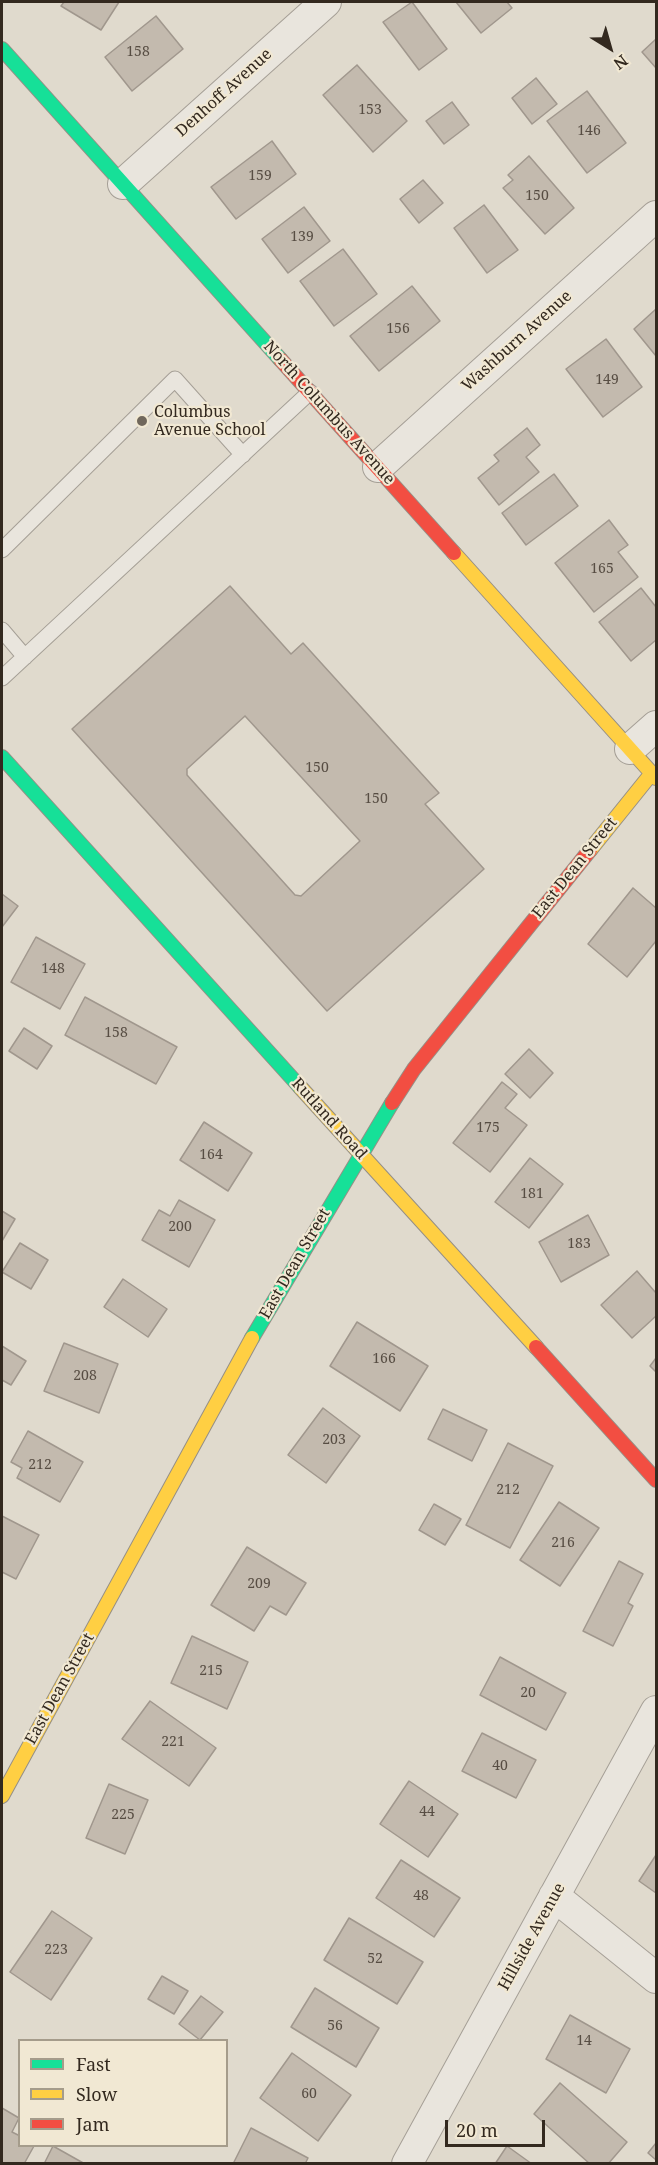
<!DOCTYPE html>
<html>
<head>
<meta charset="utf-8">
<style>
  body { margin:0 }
  #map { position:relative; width:658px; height:2165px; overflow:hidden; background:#e0dacd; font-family:"Noto Serif",serif }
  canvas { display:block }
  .frame { position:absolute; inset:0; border:3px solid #33291f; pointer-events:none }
  .legend { position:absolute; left:18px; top:2039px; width:210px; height:108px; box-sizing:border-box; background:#f1e8d3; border:2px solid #a59c8b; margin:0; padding:8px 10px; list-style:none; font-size:18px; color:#33291f }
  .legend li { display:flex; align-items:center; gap:12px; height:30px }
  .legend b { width:30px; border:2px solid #a59c8b }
  .north { position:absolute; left:580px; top:18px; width:60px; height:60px; -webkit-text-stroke:4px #f1e8d3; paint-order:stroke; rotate:143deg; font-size:16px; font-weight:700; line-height:24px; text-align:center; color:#33291f }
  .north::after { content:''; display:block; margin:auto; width:21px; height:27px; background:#33291f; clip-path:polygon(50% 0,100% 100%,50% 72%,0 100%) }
  .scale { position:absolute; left:445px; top:2120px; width:100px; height:27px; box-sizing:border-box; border:3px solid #33291f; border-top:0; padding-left:8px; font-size:18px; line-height:21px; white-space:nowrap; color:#33291f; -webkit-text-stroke:4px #f1e8d3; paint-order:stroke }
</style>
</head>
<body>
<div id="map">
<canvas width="658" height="2165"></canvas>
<div class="frame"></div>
<ul class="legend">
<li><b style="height:8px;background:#16e098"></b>Fast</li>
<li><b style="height:8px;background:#ffcf43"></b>Slow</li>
<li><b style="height:8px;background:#f24e42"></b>Jam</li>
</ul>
<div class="north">N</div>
<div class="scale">20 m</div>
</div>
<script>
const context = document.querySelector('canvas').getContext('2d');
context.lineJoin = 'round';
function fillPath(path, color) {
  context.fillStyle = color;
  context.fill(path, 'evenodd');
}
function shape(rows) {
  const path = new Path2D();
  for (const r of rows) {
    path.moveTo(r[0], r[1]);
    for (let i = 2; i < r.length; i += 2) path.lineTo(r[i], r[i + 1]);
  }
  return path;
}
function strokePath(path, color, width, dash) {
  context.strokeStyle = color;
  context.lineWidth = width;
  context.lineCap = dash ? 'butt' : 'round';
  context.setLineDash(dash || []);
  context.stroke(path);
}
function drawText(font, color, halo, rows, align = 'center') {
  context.font = font + ' "Noto Serif",serif';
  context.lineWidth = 4.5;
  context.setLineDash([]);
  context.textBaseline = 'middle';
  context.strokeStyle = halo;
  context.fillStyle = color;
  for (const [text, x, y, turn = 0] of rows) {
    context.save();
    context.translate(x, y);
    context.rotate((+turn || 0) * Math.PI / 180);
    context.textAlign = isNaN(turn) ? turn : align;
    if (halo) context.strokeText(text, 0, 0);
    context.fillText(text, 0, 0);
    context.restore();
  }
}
const building = shape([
  [64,2,119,2,101,30,61,6,64,2],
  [412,2,447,49,419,70,383,22,412,2],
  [456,2,507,2,512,8,481,33,456,2],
  [156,16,183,49,132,91,105,57,156,16],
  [656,39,656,68,642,52,656,39],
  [357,65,407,121,373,152,323,95,357,65],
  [536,78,557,104,532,124,512,98,536,78],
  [587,91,626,143,587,173,547,121,587,91],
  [452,102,469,125,444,144,426,121,452,102],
  [272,141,296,174,236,219,211,187,272,141],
  [529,156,574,208,545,234,503,188,513,180,508,175,529,156],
  [423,180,443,203,419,223,400,199,423,180],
  [484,205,518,250,487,273,454,228,484,205],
  [304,207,330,241,288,273,262,239,304,207],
  [343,249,377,294,334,326,300,281,343,249],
  [412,286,440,321,379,371,350,336,412,286],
  [656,309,656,356,634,329,656,309],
  [606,339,642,387,603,417,566,369,606,339],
  [527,428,540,445,526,457,539,472,499,505,478,478,499,461,494,455,527,428],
  [554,474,578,506,526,545,502,513,554,474],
  [609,520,628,545,618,552,638,577,594,612,555,563,609,520],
  [230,586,291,654,303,643,439,793,425,804,484,869,327,1011,72,729,230,586],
  [245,716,360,841,301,896,295,895,187,775,187,769,245,716],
  [641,588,656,607,656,640,631,661,599,622,641,588],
  [633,888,656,908,656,941,627,977,588,944,633,888],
  [2,894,18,906,2,927,2,894],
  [36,937,85,964,60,1009,11,982,36,937],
  [85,997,177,1047,156,1084,65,1035,85,997],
  [24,1028,52,1046,37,1069,9,1051,24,1028],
  [529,1049,553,1073,530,1098,505,1074,529,1049],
  [502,1082,517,1094,505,1108,527,1125,490,1172,453,1143,502,1082],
  [204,1122,252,1153,228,1191,180,1160,204,1122],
  [530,1158,563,1184,529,1228,495,1202,530,1158],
  [179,1200,215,1220,189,1267,142,1240,159,1210,170,1216,179,1200],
  [2,1211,15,1219,2,1241,2,1211],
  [588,1215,609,1255,561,1282,539,1242,588,1215],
  [20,1243,48,1260,31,1289,2,1272,20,1243],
  [637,1271,656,1293,656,1316,632,1338,601,1305,637,1271],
  [123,1279,167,1309,148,1337,104,1307,123,1279],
  [357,1322,428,1366,400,1411,330,1366,357,1322],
  [64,1343,118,1364,99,1413,44,1391,64,1343],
  [2,1346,26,1361,11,1385,2,1380,2,1346],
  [656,1358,656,1372,650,1366,656,1358],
  [323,1408,360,1436,326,1483,288,1455,323,1408],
  [443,1409,487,1430,472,1461,428,1439,443,1409],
  [28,1431,83,1462,60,1502,17,1478,22,1468,11,1462,28,1431],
  [508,1443,553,1466,510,1548,466,1525,508,1443],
  [559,1502,599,1528,560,1586,520,1560,559,1502],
  [434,1504,461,1519,445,1545,419,1530,434,1504],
  [2,1516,39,1535,16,1579,2,1572,2,1516],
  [247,1547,306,1583,286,1615,270,1606,254,1631,211,1605,247,1547],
  [619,1561,643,1574,628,1603,633,1606,613,1646,583,1631,619,1561],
  [192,1636,248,1662,227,1709,171,1683,192,1636],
  [500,1657,566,1693,546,1730,480,1695,500,1657],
  [150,1701,216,1748,189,1786,122,1739,150,1701],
  [482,1733,536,1760,516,1798,462,1771,482,1733],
  [409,1781,458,1814,428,1857,380,1824,409,1781],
  [109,1784,148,1800,125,1854,86,1838,109,1784],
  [656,1855,656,1893,639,1881,656,1855],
  [401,1860,460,1898,434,1937,376,1898,401,1860],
  [52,1911,92,1938,51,2000,10,1972,52,1911],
  [349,1918,423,1962,397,2004,324,1960,349,1918],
  [162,1976,188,1991,174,2014,148,1999,162,1976],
  [315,1988,379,2028,356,2067,291,2027,315,1988],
  [201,1996,223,2012,200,2040,179,2024,201,1996],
  [570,2015,630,2049,606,2093,546,2059,570,2015],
  [292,2053,351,2095,318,2141,260,2098,292,2053],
  [560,2083,627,2142,608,2164,590,2164,534,2114,560,2083],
  [2,2108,19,2118,12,2132,20,2136,20,2146,34,2146,24,2164,2,2164,2,2108],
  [251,2128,308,2158,305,2164,233,2164,251,2128],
  [656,2143,656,2160,648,2153,656,2143],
  [53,2146,85,2164,44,2164,53,2146],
  [507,2146,532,2164,495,2164,507,2146]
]);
fillPath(building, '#c3baae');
strokePath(building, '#a0978d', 1.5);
const lane = shape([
  [2,550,175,379,243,455],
  [2,630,25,657],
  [2,678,310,392]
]);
const street = shape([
  [123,184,326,2],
  [378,467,656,216],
  [630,749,656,726],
  [554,1896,656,1978],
  [407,2164,656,1711]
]);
const fast = shape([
  [2,49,280,359],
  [2,757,300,1087],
  [252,1338,392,1103]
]);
const slow = shape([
  [454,553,656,778],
  [590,850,652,773],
  [300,1087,536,1347],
  [2,1796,252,1338]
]);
const jam = shape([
  [280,359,454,553],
  [392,1103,414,1069,590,850],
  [536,1347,656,1480]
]);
strokePath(lane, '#a59f96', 17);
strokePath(street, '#a59f96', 32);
strokePath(fast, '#958f86', 16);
strokePath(slow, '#958f86', 16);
strokePath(jam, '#958f86', 16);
strokePath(lane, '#e9e5dd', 15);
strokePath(street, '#e9e5dd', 30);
strokePath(fast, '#16e098', 14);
strokePath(slow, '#ffcf43', 14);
strokePath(jam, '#f24e42', 14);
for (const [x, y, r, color] of [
  [142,421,6,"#70675c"]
]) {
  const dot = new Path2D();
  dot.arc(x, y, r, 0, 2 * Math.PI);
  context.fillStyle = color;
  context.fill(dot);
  strokePath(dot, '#f1e8d3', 2);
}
drawText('14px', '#574d43', null, [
  ["158",138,52],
  ["153",370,110],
  ["146",589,131],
  ["159",260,176],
  ["150",537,196],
  ["139",302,237],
  ["156",398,329],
  ["149",607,380],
  ["165",602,569],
  ["150",317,768],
  ["150",376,799],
  ["148",53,969],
  ["158",116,1033],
  ["175",488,1128],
  ["164",211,1155],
  ["181",532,1194],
  ["200",180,1227],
  ["183",579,1244],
  ["166",384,1359],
  ["208",85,1376],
  ["203",334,1440],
  ["212",40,1465],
  ["212",508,1490],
  ["216",563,1543],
  ["209",259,1584],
  ["215",211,1671],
  ["20",528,1693],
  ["221",173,1742],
  ["40",500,1766],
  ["44",427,1812],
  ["225",123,1815],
  ["48",421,1896],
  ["223",56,1950],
  ["52",375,1959],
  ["56",335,2026],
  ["14",584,2041],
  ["60",309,2094]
]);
drawText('16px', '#33291f', '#f1e8d3', [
  ["Denhoff Avenue",224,93,-42],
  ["Washburn Avenue",517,341,-42],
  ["North Columbus Avenue",329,413,48],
  ["East Dean Street",575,868,-51],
  ["Rutland Road",329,1119,48],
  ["East Dean Street",295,1264,-60],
  ["East Dean Street",60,1689,-61],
  ["Hillside Avenue",532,1937,-61]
]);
drawText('16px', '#33291f', '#f1e8d3', [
  ["Columbus",154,412],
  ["Avenue School",154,430]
], 'left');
</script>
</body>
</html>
